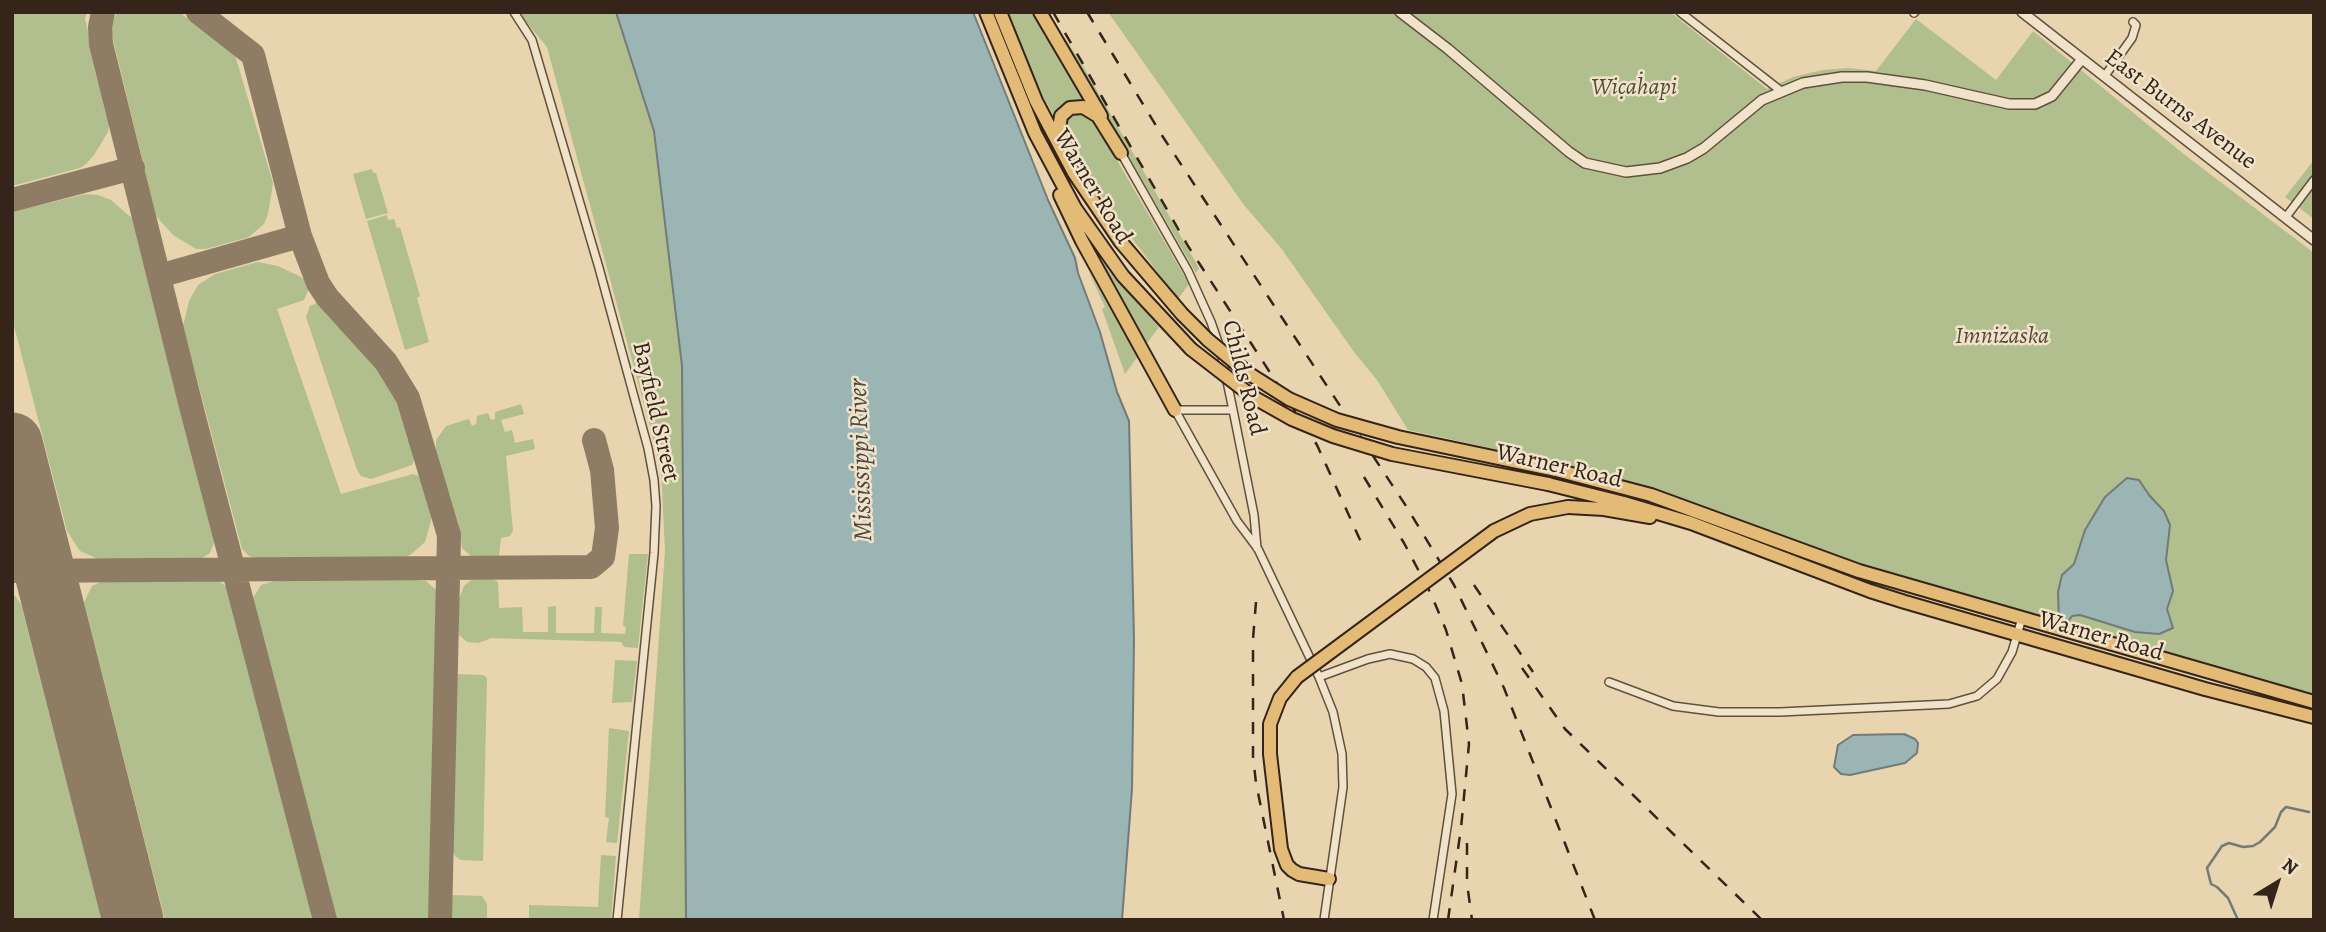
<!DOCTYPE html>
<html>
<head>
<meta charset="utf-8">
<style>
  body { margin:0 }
  #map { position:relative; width:2326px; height:932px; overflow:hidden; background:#e8d4ae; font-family:Alegreya,serif }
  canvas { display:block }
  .frame { position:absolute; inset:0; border:14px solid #342419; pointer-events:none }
  .north { position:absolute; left:2242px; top:848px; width:70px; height:70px; -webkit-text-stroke:5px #f0e3ca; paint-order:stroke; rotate:38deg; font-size:19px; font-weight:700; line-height:28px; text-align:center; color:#342419 }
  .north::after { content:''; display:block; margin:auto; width:24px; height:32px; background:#342419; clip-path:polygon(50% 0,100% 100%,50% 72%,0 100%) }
</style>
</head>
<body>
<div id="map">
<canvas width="2326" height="932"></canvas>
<div class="frame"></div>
<div class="north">N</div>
</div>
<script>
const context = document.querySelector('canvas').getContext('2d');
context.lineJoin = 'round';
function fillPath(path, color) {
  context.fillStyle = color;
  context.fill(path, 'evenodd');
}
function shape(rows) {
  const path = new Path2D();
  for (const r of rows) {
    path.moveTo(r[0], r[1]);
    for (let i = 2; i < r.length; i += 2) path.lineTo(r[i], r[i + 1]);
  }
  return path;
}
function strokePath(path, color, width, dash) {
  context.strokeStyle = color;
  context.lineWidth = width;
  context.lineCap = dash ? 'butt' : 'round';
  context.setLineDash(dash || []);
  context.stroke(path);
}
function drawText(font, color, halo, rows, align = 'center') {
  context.font = font + ' Alegreya,serif';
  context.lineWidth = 5;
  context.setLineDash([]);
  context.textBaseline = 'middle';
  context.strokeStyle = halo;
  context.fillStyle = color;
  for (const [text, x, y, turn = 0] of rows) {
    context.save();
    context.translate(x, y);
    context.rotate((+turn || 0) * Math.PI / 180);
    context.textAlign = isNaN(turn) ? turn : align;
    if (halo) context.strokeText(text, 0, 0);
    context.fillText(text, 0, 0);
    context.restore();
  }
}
fillPath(shape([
  [12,12,87,12,85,19,88,31,110,118,108,132,94,155,86,164,80,168,12,186],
  [117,12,179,12,235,55,273,183,268,214,264,224,249,237,206,249,196,249,173,235,156,216,111,31,111,25],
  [518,12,617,12,654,131,682,366,686,920,639,920,665,551,661,467,547,47],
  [1006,12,1035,12,1088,102,1069,101,1053,114,1032,77],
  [1045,12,1048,12,1083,66,1199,268,1196,273],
  [1108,12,1670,12,1767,89,1793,77,1823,70,1848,68,1876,71,1916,19,1996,80,2033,31,2185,155,2314,253,2314,698,1861,567,1674,496,1559,463,1408,430,1377,380,1354,352,1281,248,1244,205],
  [1075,113,1084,113,1093,119,1189,284,1178,299,1112,212,1072,149,1065,135,1064,124],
  [2314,160,2314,219,2285,197],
  [372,169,373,173,376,173,388,213,366,219,353,174],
  [85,194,98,195,111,200,135,221,216,538,210,553,199,560,100,560,80,551,67,531,12,318,12,212],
  [387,215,388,220,394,219,397,228,400,227,420,296,417,298,429,342,405,350,367,221],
  [1088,239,1118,281,1159,327,1145,346],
  [258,262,278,266,299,276,304,279,309,288,304,300,277,309,341,494,413,474,421,477,431,510,431,521,425,542,410,555,401,558,260,559,249,556,242,549,183,326,189,301,198,285,215,274],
  [1089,272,1138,356,1125,374,1102,309,1105,307],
  [317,303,374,363,391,387,402,411,415,457,412,465,371,479,361,476,357,470,306,317,310,306],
  [521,404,524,414,501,420,505,432,512,430,515,443,533,439,535,449,506,456,513,531,510,536,501,538,499,555,494,558,473,558,462,548,458,522,436,456,436,440,446,426,469,419,472,426,476,424,477,416,488,413,491,420,495,419,495,412],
  [629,554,648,554,638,648,624,647,621,642,491,638,479,643,467,642,459,635,459,599,464,586,471,580,482,579,494,580,498,582,499,608,522,607,523,632,548,632,548,607,556,606,556,633,594,633,595,607,602,607,601,633,625,634,626,627,623,626],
  [278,580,416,580,426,581,436,590,438,599,429,920,335,920,253,598,261,585],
  [103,581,219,581,229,589,314,920,165,920,84,602,92,586],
  [12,592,21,604,102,920,12,920],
  [615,660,637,661,632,702,612,703],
  [457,674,483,675,487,678,483,861,461,860,455,856,452,849],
  [609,728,629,731,617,843,606,842,609,818,605,817],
  [601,855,616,856,611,920,529,920,529,905,598,907],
  [450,895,482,896,487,904,487,920,450,920]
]), '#b1be8e');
const water = shape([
  [616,12,973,12,1048,200,1075,258,1078,273,1100,332,1117,392,1129,421,1134,639,1132,789,1122,920,686,920,682,366,654,131,616,12],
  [2127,478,2139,480,2149,495,2164,511,2170,525,2166,560,2173,591,2167,609,2173,628,2159,634,2135,632,2080,615,2072,616,2067,623,2059,621,2058,592,2062,575,2074,564,2085,530,2105,497,2127,478],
  [1904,734,1915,739,1918,743,1917,753,1905,763,1850,775,1841,774,1834,767,1838,745,1853,735,1904,734]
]);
fillPath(water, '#9bb5b5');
strokePath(water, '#727b77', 2);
strokePath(shape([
  [2238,920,2228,898,2217,887,2211,884,2207,868,2222,846,2229,843,2243,847,2253,846,2260,842,2275,827,2281,812,2286,807,2309,812]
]), '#727b77', 2.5);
strokePath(shape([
  [103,12,100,27,101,44,192,410,325,920],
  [198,12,253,55,300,236,318,283,327,297,386,362,408,398,449,535,440,920],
  [12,200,133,168],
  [159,276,300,236],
  [12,571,591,567,603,557,607,528,602,470,594,440]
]), '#8e7c64', 24);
strokePath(shape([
  [12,443,133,920]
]), '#8e7c64', 61);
const minor = shape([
  [514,12,532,40,599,268,648,448,654,480,656,506,654,553,617,920],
  [1680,12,1781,91],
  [1914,13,1915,12],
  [2104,77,2132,38,2136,25,2133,22],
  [1121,153,1188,271,1211,322,1220,348,1233,410,1254,515,1257,548],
  [2286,217,2314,180],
  [1233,410,1175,410,1237,521,1258,549,1319,677,1333,712,1342,754,1343,787,1324,920],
  [1319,677,1368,659,1390,654,1413,659,1426,667,1435,678,1444,711,1452,794,1433,920],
  [1609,682,1673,706,1719,712,1780,712,1949,704,1977,696,1997,679,2012,652,2022,618]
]);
const tertiary = shape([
  [1400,12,1448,49,1569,152,1585,163,1626,172,1660,168,1687,158,1704,148,1762,100,1803,83,1842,77,1867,77,1925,85,2009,104,2035,104,2052,96,2082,59],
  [2022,12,2314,240]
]);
const trunk = shape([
  [986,12,1035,133,1075,208,1123,276,1191,349],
  [1000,12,1036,101,1074,173,1120,241,1182,314],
  [1040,12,1101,116],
  [1066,145,1059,129,1061,116,1070,108,1083,107,1098,116,1121,153],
  [1060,195,1082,241,1175,410],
  [1560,471,1651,495,1859,571,2314,702],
  [1548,484,1624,503,1691,523,1870,591,1905,602,2205,689,2314,717],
  [1568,507,1604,509,1650,517],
  [1297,677,1280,698,1270,724,1270,754,1281,849,1287,865,1292,870,1299,874,1329,879]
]);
strokePath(minor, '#61503e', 10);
strokePath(tertiary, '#61503e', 12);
strokePath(trunk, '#342419', 16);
strokePath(minor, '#f0e3ca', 7);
strokePath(tertiary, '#f0e3ca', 9);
strokePath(trunk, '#e4ba77', 12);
strokePath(shape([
  [1053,12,1188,246,1317,445,1361,542],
  [1087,12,1163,137,1406,506,1454,585,1504,688,1595,920],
  [1364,477,1404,543,1431,594,1446,630,1462,684,1469,744,1461,828,1448,920],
  [1474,585,1533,672],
  [1256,602,1253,639,1253,756,1256,783,1284,920],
  [1522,668,1565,729,1762,920],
  [1467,843,1467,883,1472,920]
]), '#342419', 2.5, [12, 12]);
const trunkBridge = shape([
  [1182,314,1208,340,1248,373,1289,399,1337,420,1398,437,1560,471],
  [1191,349,1253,397,1292,419,1333,436,1392,454,1548,484],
  [1297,677,1494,531,1530,514,1568,507]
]);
strokePath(trunkBridge, '#342419', 16, []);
strokePath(trunkBridge, '#e4ba77', 12);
drawText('italic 24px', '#534a36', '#f0e3ca', [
  ["Wic̣aḣapi",1634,88],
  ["Imniżaska",2002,337]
]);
drawText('24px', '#342419', '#f0e3ca', [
  ["East Burns Avenue",2180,110,37],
  ["Warner Road",1092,187,59],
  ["Childs Road",1243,378,76],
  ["Bayfield Street",655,412,77],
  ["Warner Road",1559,467,13],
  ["Warner Road",2101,637,16]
]);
drawText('italic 26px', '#4e4840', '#f0e3ca', [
  ["Mississippi River",862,460,-92]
]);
</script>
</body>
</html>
